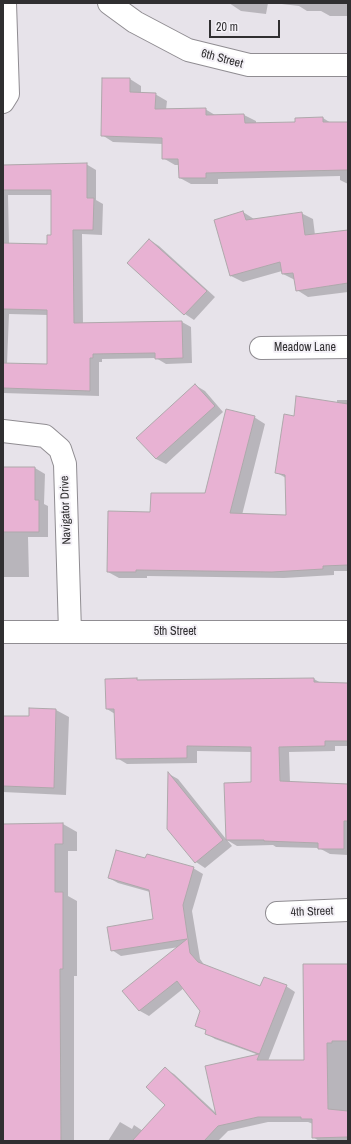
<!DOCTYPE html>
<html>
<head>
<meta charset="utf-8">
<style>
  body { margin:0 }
  #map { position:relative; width:351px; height:1144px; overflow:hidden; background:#e7e3ea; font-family:"Archivo Narrow",sans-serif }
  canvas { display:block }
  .frame { position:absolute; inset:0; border:4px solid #302f31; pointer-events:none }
  .scale { position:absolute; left:209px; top:20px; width:71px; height:18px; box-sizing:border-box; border:2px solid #302f31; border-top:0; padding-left:5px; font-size:12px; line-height:14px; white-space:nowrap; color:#302f31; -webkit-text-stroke:3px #f4f1f7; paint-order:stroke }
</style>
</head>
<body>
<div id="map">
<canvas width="351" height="1144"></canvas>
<div class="frame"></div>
<div class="scale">20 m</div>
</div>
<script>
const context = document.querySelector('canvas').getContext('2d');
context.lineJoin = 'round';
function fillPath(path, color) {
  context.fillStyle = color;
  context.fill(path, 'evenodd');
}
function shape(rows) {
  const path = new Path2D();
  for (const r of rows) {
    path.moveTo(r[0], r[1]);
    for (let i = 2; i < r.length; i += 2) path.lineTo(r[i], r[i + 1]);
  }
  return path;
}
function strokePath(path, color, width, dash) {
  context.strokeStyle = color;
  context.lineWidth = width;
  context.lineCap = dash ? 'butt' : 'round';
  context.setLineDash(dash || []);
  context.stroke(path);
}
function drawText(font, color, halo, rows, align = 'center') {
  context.font = font + ' "Archivo Narrow",sans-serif';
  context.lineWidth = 4;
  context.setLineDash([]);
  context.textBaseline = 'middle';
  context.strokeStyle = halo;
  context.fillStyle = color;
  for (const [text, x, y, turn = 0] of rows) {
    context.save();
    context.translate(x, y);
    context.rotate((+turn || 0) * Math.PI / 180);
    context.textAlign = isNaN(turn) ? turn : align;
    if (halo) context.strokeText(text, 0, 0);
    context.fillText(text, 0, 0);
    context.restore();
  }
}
fillPath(shape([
  [229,3,268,3,266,14,241,11],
  [273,3,348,3,348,16,330,16,321,11,307,11,299,6],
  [103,79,130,79,141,86,141,94,155,94,167,101,166,110,205,109,215,115,244,115,256,121,256,124,296,123,323,118,331,123,348,123,348,184,340,180,340,176,218,179,218,184,191,184,180,178,179,165,175,165,163,158,163,144,113,142,102,135],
  [86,164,96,170,96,200,103,204,102,235,82,234,83,324,182,322,191,327,192,363,166,364,156,358,102,359,102,362,99,362,99,396,3,393,3,165],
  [8,195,52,195,52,236,48,245,9,244],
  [9,314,48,315,48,365,7,364],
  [243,212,254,219,301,213,313,219,315,235,348,232,348,292,308,297,297,290,295,280,283,274,282,271,243,282,231,276,215,220],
  [150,240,159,246,215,297,194,320,185,314,129,263],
  [195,385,205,391,223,412,166,464,156,459],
  [337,400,348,400,348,571,334,571,334,575,284,578,147,576,147,578,119,578,108,572,151,513,205,494,254,417,265,424,242,515,287,516,286,478,277,473,294,417,337,403],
  [3,468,35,468,45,474,44,504,48,506,48,537,28,537,29,577,3,577],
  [314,679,321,683,348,684,348,746,335,746,335,751,289,752,290,783,348,784,348,855,330,854,319,848,276,847,273,845,237,846,227,840,232,846,205,868,196,862,169,774,178,779,226,839,252,783,252,752,197,751,197,763,127,764,117,758,115,714,107,709,106,680],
  [30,709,56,710,69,717,66,795,3,792,3,717,30,717],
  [63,824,77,832,77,851,68,851,68,896,77,901,77,976,74,976,74,1141,3,1141,3,825],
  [146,860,193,868,203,874,192,911,200,959,205,966,261,987,286,986,295,992,268,1061,305,1061,348,965,348,1141,319,1141,313,1137,313,1124,308,1122,268,1122,228,1131,218,1141,108,1141,120,1122,132,1129,134,1125,143,1131,167,1105,165,1069,174,1074,216,1113,259,1055,215,1039,206,1033,207,1031,196,1025,201,1010,184,988,149,1016,140,1011,123,991,179,947,121,956,112,950,155,920,150,892,118,883,109,878]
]), '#0003');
const building = shape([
  [102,78,130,78,130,92,156,93,155,109,206,108,206,115,244,114,245,123,295,122,295,118,323,117,323,122,348,122,348,170,206,173,206,178,179,178,178,159,162,159,162,138,101,136,102,78],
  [87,163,87,198,94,198,93,230,73,230,74,323,182,321,183,358,155,359,155,353,93,354,93,358,90,358,90,391,3,388,3,363,47,364,47,310,3,309,3,243,47,244,47,235,51,235,51,190,3,190,3,165,87,163],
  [243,211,246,220,302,212,305,235,348,230,348,283,296,291,293,273,282,274,280,262,230,276,214,220,243,211],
  [149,239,207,291,184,315,127,263,149,239],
  [195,384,215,406,156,459,136,438,195,384],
  [296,396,348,404,348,565,323,566,323,569,272,572,136,570,136,572,107,572,108,511,150,512,151,493,205,493,226,409,255,416,230,513,286,515,285,475,275,473,284,414,294,416,296,396],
  [3,467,35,467,35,500,39,500,39,532,3,532,3,467],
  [137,678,137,680,314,678,314,682,348,683,348,741,325,741,325,746,279,747,280,781,348,784,348,821,344,821,344,849,318,849,318,843,264,841,264,840,226,840,224,783,251,782,251,747,187,746,187,758,116,759,114,709,106,709,105,679,137,678],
  [29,708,56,709,54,788,3,786,3,716,29,716,29,708],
  [168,772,223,840,195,863,167,829,168,772],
  [63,823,63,844,55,844,55,892,63,892,63,969,60,969,61,1141,3,1141,3,824,63,823],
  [116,850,145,858,147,854,194,867,183,905,190,953,198,962,260,986,264,977,287,985,257,1060,304,1060,303,964,348,964,348,1041,332,1041,332,1043,327,1043,328,1109,348,1111,348,1137,312,1138,312,1119,301,1119,301,1117,258,1117,218,1126,204,1141,132,1141,165,1105,146,1087,165,1067,216,1115,205,1066,259,1054,205,1034,206,1030,195,1026,200,1011,177,981,139,1011,122,991,187,939,111,951,107,927,153,919,149,890,108,878,116,850]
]);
fillPath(building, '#e8b2d3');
strokePath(building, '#aea8ab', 1);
const minor = shape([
  [109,3,135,22,188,50,249,65,348,65],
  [3,102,8,94,5,3],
  [261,348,348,347],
  [3,431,45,436,60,449,65,464,70,632],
  [3,632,348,632],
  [277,913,348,910]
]);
strokePath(minor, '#908d92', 24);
strokePath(minor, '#fff', 22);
drawText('12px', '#302f31', '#f4f1f7', [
  ["6th Street",222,59,15],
  ["Meadow Lane",305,348],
  ["Navigator Drive",66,510,-92],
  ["5th Street",175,632],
  ["4th Street",312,912,-2]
]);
</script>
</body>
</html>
